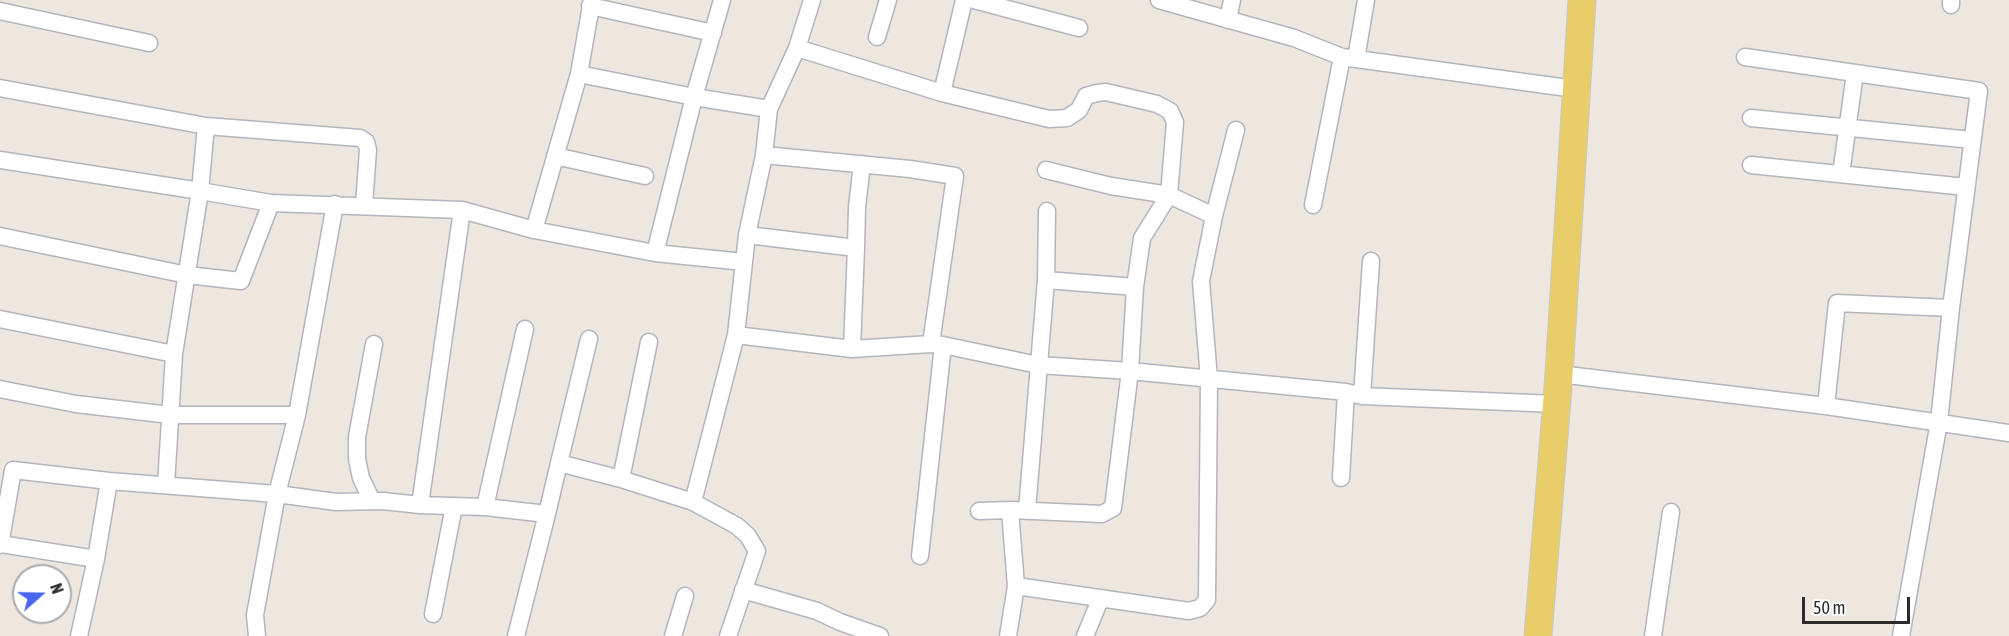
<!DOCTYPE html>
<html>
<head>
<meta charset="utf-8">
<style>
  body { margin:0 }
  #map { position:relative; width:2009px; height:636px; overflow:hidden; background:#ede7df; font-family:"Asap Condensed",sans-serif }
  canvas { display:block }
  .north { position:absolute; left:12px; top:564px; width:60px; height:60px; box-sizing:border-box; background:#fff; border:2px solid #ababab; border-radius:50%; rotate:70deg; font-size:16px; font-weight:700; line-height:24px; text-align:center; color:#2c2c2c }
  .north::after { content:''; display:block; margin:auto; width:21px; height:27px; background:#4966f0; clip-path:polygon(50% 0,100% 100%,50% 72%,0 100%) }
  .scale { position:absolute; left:1802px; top:597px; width:108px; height:27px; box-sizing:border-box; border:3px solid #2c2c2c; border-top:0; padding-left:8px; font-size:18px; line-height:21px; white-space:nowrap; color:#2c2c2c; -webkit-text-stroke:4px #fff; paint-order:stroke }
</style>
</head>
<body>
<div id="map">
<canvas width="2009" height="636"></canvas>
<div class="north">N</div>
<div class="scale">50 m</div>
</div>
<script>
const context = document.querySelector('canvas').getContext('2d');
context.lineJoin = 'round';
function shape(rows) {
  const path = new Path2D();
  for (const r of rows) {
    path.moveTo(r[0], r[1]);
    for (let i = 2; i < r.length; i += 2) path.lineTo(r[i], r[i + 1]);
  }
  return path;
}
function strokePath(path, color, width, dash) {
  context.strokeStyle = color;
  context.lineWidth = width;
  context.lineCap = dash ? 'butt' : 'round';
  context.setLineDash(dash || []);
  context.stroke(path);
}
const street = shape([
  [974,0,1079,28],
  [1159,0,1294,38,1342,57],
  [1951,0,1951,5],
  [590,6,713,33],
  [0,11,149,43],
  [1228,20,1232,0],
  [877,37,888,0],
  [797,48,812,0],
  [1745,57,1979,91,1951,308,1939,422,1901,636],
  [1356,59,1366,0],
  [579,74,694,97,769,109,764,155,747,235,744,262],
  [0,88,206,126,360,138,366,142,368,150,364,205],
  [942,93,964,0],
  [769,109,797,48,942,93,1049,119,1067,118,1079,110,1086,96,1097,93,1106,92,1157,104,1170,111,1175,122,1169,195,1214,216],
  [1751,118,1972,140],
  [764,155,910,169,955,176,931,344],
  [555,156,645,176],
  [0,160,200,191,206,126],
  [1751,165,1966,187],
  [1841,174,1855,73],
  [1313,205,1342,57,1575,89],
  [534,230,579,74,592,0],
  [747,235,856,248,857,207,862,164],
  [0,236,187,275,241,281,271,203],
  [655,253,694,97,722,0],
  [1046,280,1135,287],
  [0,319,174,354],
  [736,335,852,349,931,344,943,345,1038,365,1130,371,1346,392,1362,396,1556,404],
  [852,349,856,248],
  [1559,374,1826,406,2009,433],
  [0,389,76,404,170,415,297,415],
  [1362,396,1371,261],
  [1826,406,1837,303,1951,308],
  [559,463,589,339],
  [1341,478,1346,392],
  [621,479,649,342],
  [166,485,174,354,200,191,271,203,462,210,534,230,655,253,744,262,736,335,693,502,737,526,748,536,757,551,728,636],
  [372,501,361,478,357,459,357,437,374,344],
  [420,505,462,210],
  [485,507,525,329],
  [1027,510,1046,280,1047,211],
  [979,511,1010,510,1102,514,1113,508,1130,371,1135,287,1142,238,1169,195,1111,186,1046,170],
  [0,544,96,559],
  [0,545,13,470,109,481,277,494,336,502,383,501,420,505,485,507,547,514,559,463,621,479,693,502],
  [920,556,943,345],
  [1016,586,1189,611,1200,608,1207,600,1209,379,1201,281,1214,216,1236,130],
  [743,590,817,611,840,622,880,636],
  [433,614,454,506],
  [79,636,96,559,109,481],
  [257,636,255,615,277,494,297,415,335,204],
  [516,636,547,514],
  [673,636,685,596],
  [1008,636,1016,586,1010,510],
  [1085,636,1100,600],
  [1653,636,1671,512]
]);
const primary = shape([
  [1538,636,1559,374,1582,0]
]);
strokePath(street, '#b3b5be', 19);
strokePath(primary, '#c8c8c8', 29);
strokePath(street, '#fff', 16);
strokePath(primary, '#e9cd68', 27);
</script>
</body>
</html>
